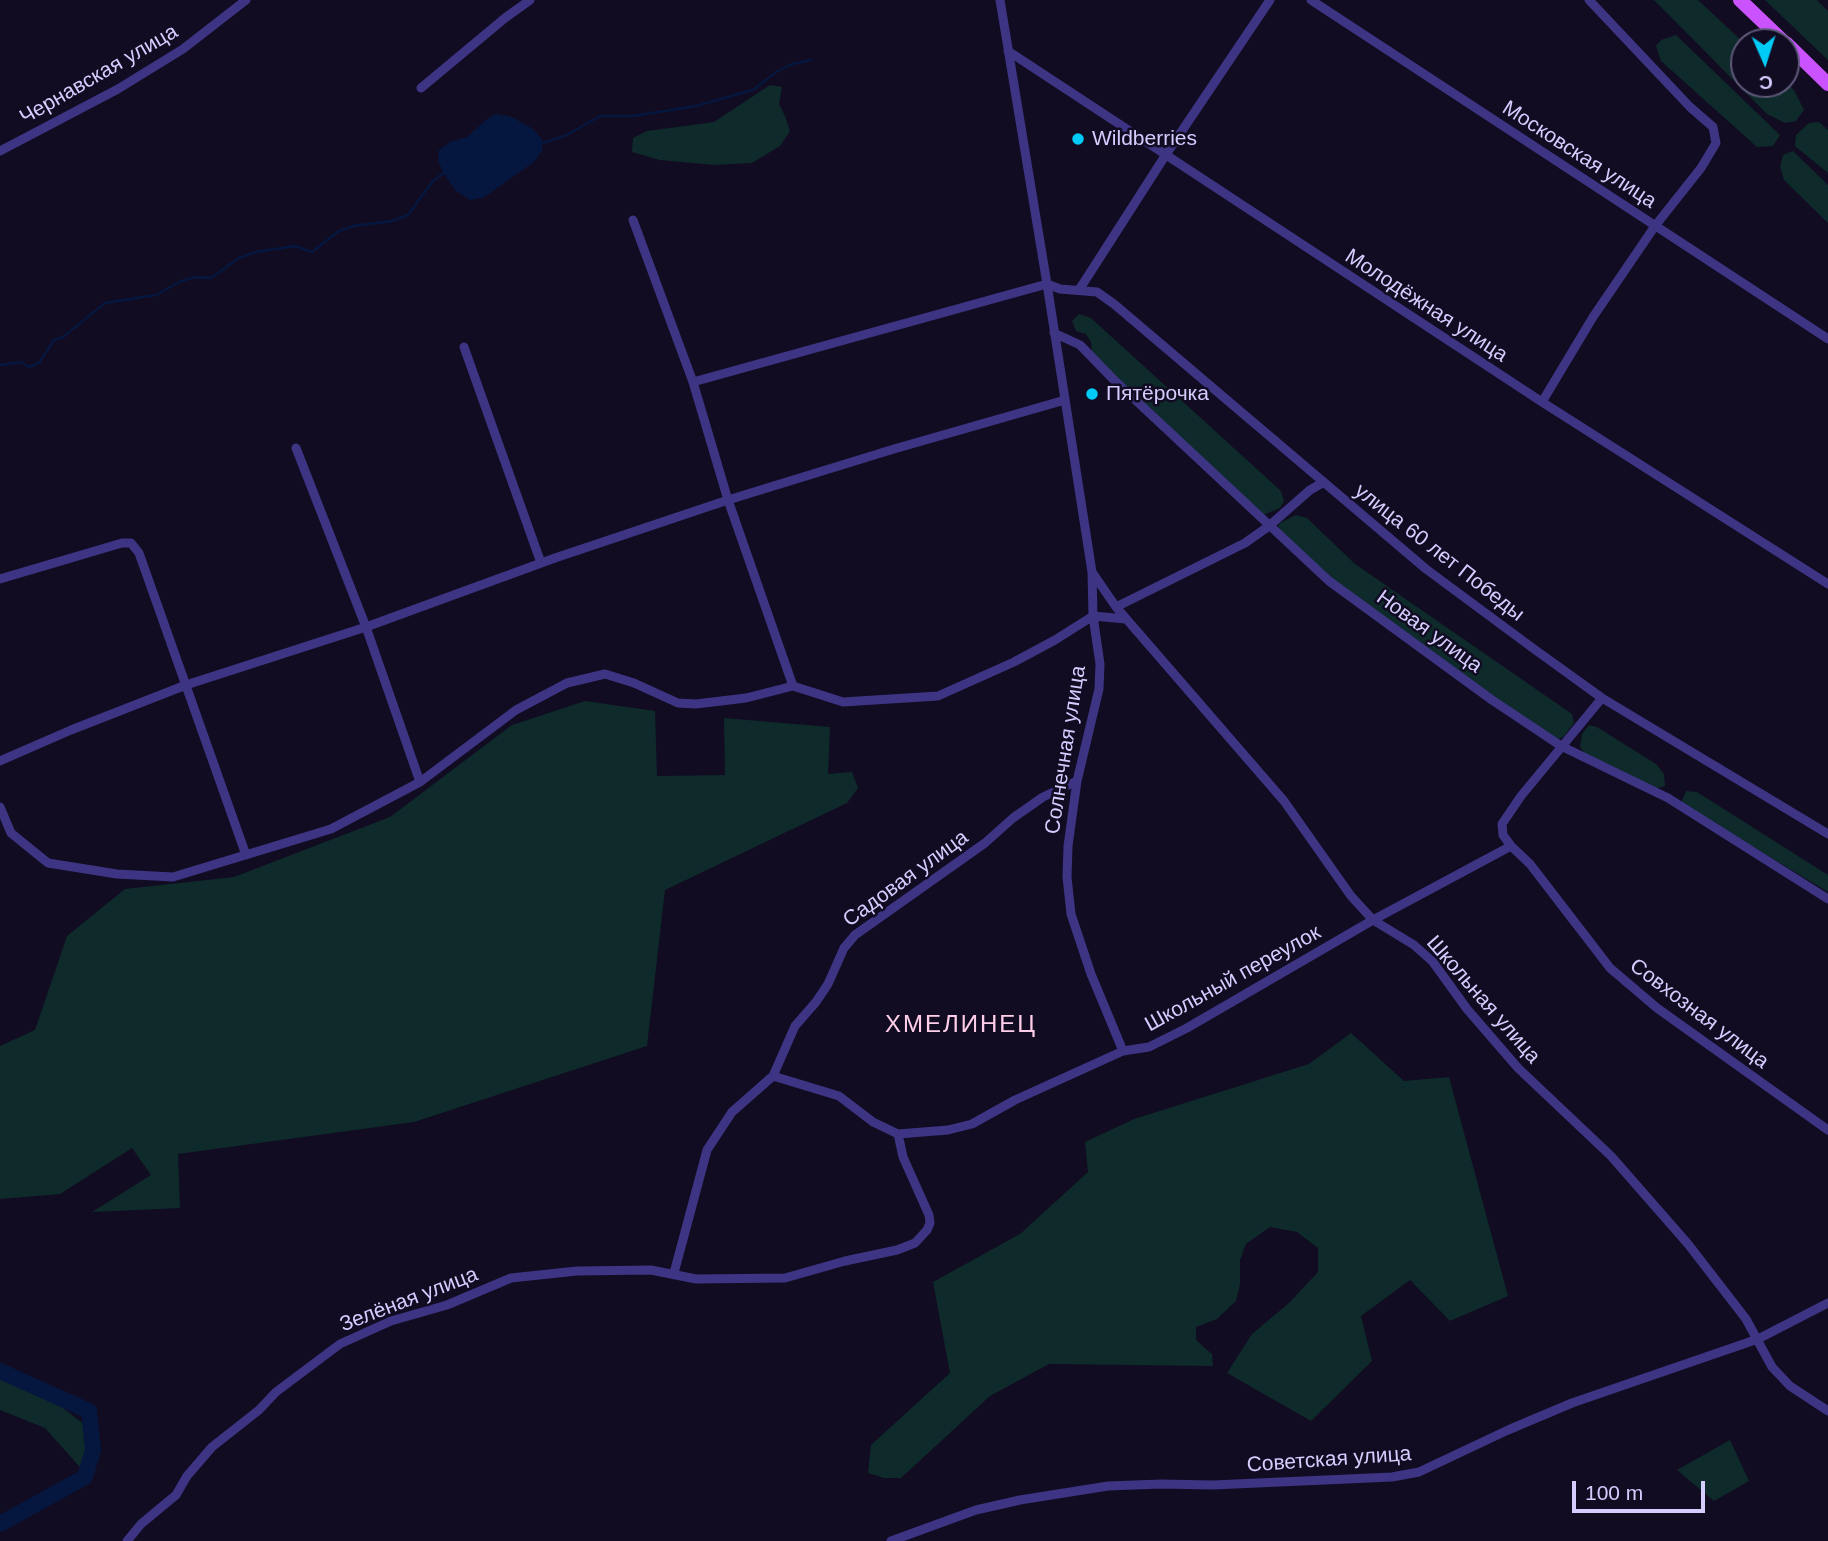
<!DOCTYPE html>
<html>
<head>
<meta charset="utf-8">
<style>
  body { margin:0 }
  #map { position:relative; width:1828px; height:1541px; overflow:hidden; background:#110c21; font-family:Arial,sans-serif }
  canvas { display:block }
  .north { position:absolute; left:1730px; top:28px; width:70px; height:70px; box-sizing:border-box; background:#110c21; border:2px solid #5f597a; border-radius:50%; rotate:177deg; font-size:19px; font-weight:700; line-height:28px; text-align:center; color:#d5ccff }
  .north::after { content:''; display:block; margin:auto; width:24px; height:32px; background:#00cbf7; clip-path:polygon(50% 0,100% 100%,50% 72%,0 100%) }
  .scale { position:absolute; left:1572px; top:1481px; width:133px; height:32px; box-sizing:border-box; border:4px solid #d5ccff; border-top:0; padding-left:9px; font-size:21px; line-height:24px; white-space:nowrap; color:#d5ccff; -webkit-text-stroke:5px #110c21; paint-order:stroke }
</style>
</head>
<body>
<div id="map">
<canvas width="1828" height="1541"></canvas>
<div class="north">С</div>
<div class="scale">100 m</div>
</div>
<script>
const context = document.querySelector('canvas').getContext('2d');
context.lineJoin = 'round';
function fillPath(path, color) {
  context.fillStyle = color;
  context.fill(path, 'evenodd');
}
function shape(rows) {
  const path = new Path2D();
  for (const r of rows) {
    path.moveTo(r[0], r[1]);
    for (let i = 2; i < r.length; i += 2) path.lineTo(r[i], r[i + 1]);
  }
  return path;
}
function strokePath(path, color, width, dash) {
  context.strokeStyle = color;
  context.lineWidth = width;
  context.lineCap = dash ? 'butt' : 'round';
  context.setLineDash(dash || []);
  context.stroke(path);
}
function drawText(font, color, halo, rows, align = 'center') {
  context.font = font + ' Arial,sans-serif';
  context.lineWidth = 5;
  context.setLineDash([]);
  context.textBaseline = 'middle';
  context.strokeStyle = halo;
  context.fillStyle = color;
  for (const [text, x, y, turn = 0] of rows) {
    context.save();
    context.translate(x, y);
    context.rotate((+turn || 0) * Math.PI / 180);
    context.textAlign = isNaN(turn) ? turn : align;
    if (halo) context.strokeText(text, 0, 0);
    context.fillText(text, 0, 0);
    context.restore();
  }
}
fillPath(shape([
  [1654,0,1698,0,1744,43,1744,84,1786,83,1794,90,1804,110,1796,121,1785,123,1767,114],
  [1765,0,1817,0,1828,11,1828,60],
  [1676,35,1780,135,1773,146,1757,147,1661,61,1656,46,1661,40],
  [770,85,782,87,779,104,785,116,790,131,780,146,752,163,715,165,660,160,632,152,633,138,647,131,714,122],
  [1819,122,1828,130,1828,173,1795,146,1796,135,1809,123],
  [1793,151,1828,185,1828,223,1784,180,1780,167,1783,155],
  [1079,314,1091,318,1281,491,1284,501,1280,508,1263,515,1092,354,1091,342,1086,334,1076,331,1072,321],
  [1296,515,1307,518,1355,564,1572,714,1574,723,1564,736,1558,740,1498,701,1333,581,1277,529,1280,523],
  [585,701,655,711,657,776,725,775,724,718,830,727,828,774,852,772,858,788,847,803,665,890,647,1046,414,1122,178,1154,180,1208,92,1212,151,1175,132,1148,60,1194,0,1199,0,1046,35,1030,67,936,125,889,234,877,390,817,512,725],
  [1589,725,1597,727,1656,764,1664,774,1665,786,1657,788,1585,754,1580,747,1582,734],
  [1686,791,1697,792,1828,875,1828,892,1681,803],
  [1351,1033,1404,1081,1449,1077,1508,1296,1450,1321,1410,1280,1361,1316,1372,1361,1311,1421,1227,1373,1252,1334,1290,1302,1318,1272,1318,1248,1297,1232,1270,1227,1246,1244,1240,1260,1240,1284,1236,1301,1217,1319,1196,1327,1196,1340,1212,1354,1213,1366,1049,1364,990,1396,901,1478,884,1478,868,1473,871,1445,950,1373,933,1282,1020,1234,1088,1172,1085,1142,1134,1119,1309,1064],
  [0,1371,18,1373,90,1429,87,1475,45,1428,0,1410],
  [1730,1440,1749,1481,1714,1501,1677,1470]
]), '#0e2a2b');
fillPath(shape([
  [496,114,512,117,533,129,542,139,542,151,534,162,483,198,470,200,455,190,443,172,438,160,439,150,450,142,467,137,487,119]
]), '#06173f');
strokePath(shape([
  [540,144,567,135,600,116,633,116,696,106,753,90,776,72,792,64,812,60],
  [0,365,21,362,29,367,39,363,54,340,63,337,105,303,156,295,181,281,196,277,211,278,239,258,256,252,295,246,312,252,339,231,353,226,392,221,408,215,432,182,446,171]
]), '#06173f', 2.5);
strokePath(shape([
  [0,1371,89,1411,93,1450,85,1477,0,1524]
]), '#06173f', 16);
strokePath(shape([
  [1311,0,1828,339],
  [1008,51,1542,402,1828,584],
  [421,88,505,18,530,0],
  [0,151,118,89,183,49,246,0],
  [633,220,693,382],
  [1047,284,1060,289,1097,292,1114,304,1426,569,1534,649,1602,698,1828,834],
  [1047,284,1092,572,1093,616,1100,664,1099,689,1077,781,1068,846,1067,877,1071,914,1091,974,1123,1051],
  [1079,290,1165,156,1270,0],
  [1054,333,1080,345,1114,380,1329,581,1492,700,1561,746,1668,798,1828,899],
  [464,347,541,563],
  [1065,400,894,449,728,500,793,686,843,702,938,696,1014,662,1055,640,1093,616,1126,619],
  [1542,402,1593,317,1655,226,1701,168,1716,143,1713,127,1690,107,1589,0],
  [296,448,366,627,420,782],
  [1092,572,1116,607,1284,801,1351,896,1373,920,1414,945,1433,962,1467,1009,1518,1068,1611,1156,1688,1244,1746,1319,1772,1367,1790,1386,1828,1411],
  [0,579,122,543,131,543,139,553,246,855],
  [1116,607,1245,543,1269,526,1310,490,1324,482],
  [0,761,71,730,186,685,366,627,555,558,728,500,693,382,1047,284,1000,0],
  [0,807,11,833,48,863,117,874,173,877,331,829,420,782,516,710,567,683,605,674,634,683,678,703,696,704,746,698,793,686],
  [1511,846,1530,864,1610,968,1657,1008,1828,1130],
  [773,1076,839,1096,873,1122,898,1134,948,1130,972,1124,1015,1100,1123,1051,1149,1047,1187,1028,1373,920,1511,846,1503,835,1502,824,1521,796,1602,698],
  [674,1273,707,1150,732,1112,773,1076,795,1026,816,1002,828,984,844,948,855,935,985,843,1013,818,1043,797,1077,781],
  [127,1541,141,1524,176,1495,187,1476,212,1447,259,1410,276,1392,340,1344,391,1321,447,1305,511,1278,577,1271,651,1270,696,1279,785,1278,845,1261,897,1250,915,1243,927,1230,930,1223,929,1215,903,1157,898,1134],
  [891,1541,976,1510,1020,1500,1108,1486,1161,1484,1213,1485,1392,1477,1419,1472,1508,1430,1572,1403,1758,1339,1828,1303]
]), '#3d3483', 9);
strokePath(shape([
  [1740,0,1784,42],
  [1786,43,1828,84]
]), '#cb53ff', 14);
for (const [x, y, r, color] of [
  [1078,139,7,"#00cbf7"],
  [1092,394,7,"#00cbf7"]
]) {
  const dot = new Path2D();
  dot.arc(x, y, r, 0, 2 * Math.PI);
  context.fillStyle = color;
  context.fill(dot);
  strokePath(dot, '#110c21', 2.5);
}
drawText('21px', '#d5ccff', '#110c21', [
  ["Чернавская улица",99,75,-30],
  ["Московская улица",1579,155,33],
  ["Молодёжная улица",1426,306,33],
  ["улица 60 лет Победы",1439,553,38],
  ["Новая улица",1429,632,36],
  ["Солнечная улица",1066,750,-81],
  ["Садовая улица",906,879,-36],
  ["Школьный переулок",1233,979,-29],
  ["Школьная улица",1483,1000,49],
  ["Совхозная улица",1699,1014,37],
  ["Зелёная улица",409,1300,-21],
  ["Советская улица",1329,1460,-4]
]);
drawText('21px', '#d5ccff', '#110c21', [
  ["Wildberries",1092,139],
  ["Пятёрочка",1106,394]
], 'left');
context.letterSpacing = '2px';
drawText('24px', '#ffcee9', '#110c21', [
  ["ХМЕЛИНЕЦ",961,1025]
]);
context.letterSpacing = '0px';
</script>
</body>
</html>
